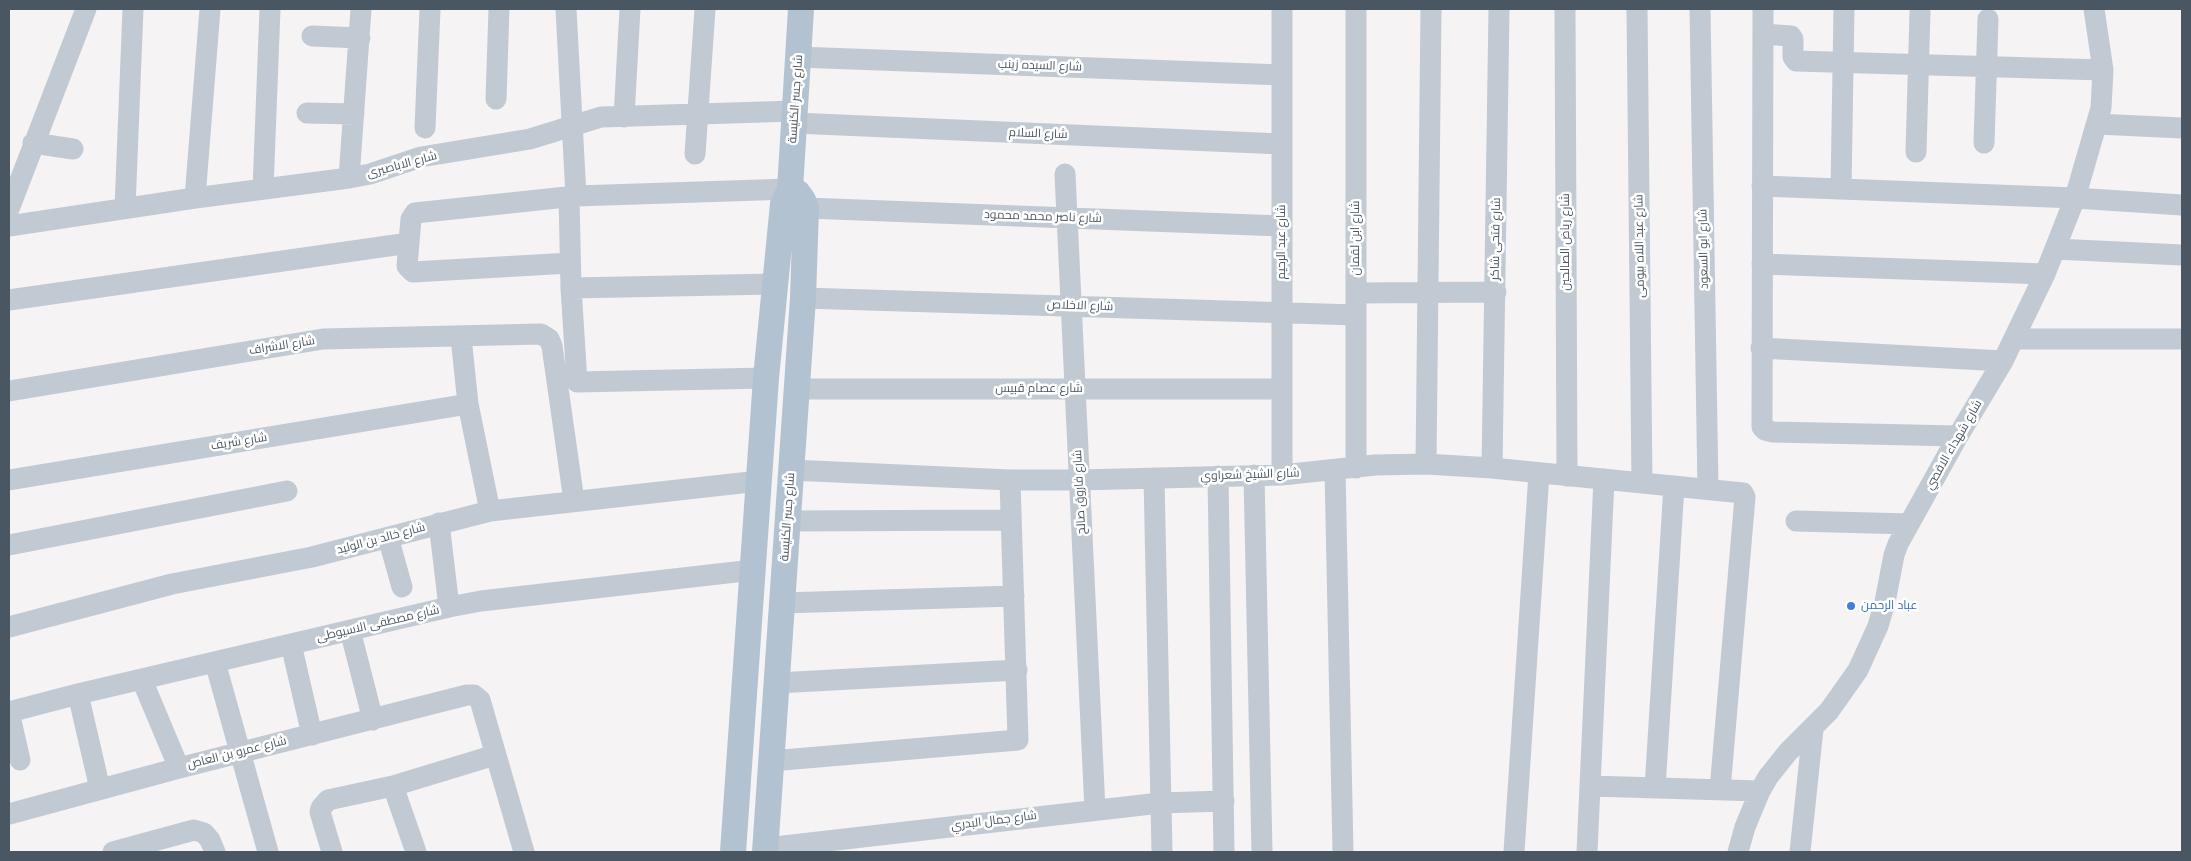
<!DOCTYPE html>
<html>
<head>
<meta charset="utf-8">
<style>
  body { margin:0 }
  #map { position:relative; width:2191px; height:861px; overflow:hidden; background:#f5f3f3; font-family:"DM Sans",sans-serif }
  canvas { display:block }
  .frame { position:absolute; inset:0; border:10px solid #4a5661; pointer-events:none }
</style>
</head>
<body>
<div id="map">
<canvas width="2191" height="861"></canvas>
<div class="frame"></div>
</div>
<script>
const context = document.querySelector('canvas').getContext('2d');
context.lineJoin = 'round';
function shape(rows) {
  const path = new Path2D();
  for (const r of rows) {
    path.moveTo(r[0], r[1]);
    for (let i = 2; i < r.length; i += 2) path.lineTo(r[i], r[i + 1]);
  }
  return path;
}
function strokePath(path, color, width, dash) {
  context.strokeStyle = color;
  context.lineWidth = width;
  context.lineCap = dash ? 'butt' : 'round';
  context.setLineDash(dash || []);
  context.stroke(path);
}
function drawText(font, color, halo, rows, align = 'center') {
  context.font = font + ' "DM Sans",Cairo,sans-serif';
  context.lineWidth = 5;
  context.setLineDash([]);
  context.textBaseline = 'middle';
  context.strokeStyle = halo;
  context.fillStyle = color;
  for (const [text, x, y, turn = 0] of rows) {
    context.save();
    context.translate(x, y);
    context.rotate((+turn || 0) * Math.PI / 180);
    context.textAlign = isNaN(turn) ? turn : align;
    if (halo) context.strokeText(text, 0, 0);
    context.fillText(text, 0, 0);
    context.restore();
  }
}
strokePath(shape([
  [566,9,576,196],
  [1282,9,1282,475],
  [1565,9,1567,476],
  [1637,9,1642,483],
  [1700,9,1708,489],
  [1763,9,1762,427,1765,430,1773,432,1958,436],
  [1763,34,1791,36,1793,39,1793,57,1796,61,2103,70],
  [312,36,360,38],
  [798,57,1282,75],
  [496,99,499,9],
  [307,113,354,114],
  [624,117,630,9],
  [794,123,1282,144],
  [2097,124,2182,128],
  [425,128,430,9],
  [33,143,73,149],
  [1984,143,1988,19],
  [1916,152,1920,12],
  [695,154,705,9],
  [1065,174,1095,810],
  [349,178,361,9],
  [1762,186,2075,198,2182,205],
  [263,189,270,9],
  [1841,189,1844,9],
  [569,197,571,288,577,382,766,378],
  [195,198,210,9],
  [125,208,133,9],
  [806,208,1281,226],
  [9,209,86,9],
  [9,226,195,198,349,178,370,174,421,157,530,139,601,117,795,111],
  [2055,249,2182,255],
  [570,263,413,272,407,266,411,219,415,213,576,196,790,189],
  [1762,264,2045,274],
  [571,288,775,284],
  [1356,293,1496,292],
  [803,298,1356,315],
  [9,300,409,243],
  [461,337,468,404,490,511],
  [2014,339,2182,339],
  [1761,348,2003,361],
  [797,389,1282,389],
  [9,391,323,339,541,334,549,339,552,346,574,501],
  [1426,464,1431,9],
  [1356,468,1356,9],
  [1492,468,1499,9],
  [791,470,1010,480,1079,480,1282,475,1375,465,1426,464,1492,468,1743,493,1745,497,1720,790],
  [1335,470,1343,852],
  [1254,475,1262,852],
  [1218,476,1224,852],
  [1154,478,1162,852],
  [9,480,468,404],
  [788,521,1011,520],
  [1796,521,1909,524],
  [439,523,449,607],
  [388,537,402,587],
  [9,545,287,491],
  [782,603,1014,596],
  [9,627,172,584,312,557,490,511,759,481],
  [350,630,373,720],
  [291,644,312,735],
  [215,662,268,852],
  [142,680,179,768],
  [777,683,1017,670],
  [78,694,100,789],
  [9,712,78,694,449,607,481,601,753,570],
  [9,712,20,760],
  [771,761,1018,740,1010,480],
  [393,786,416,852],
  [1590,786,1760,791],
  [1655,788,1674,486],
  [9,814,179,768,467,695,474,695,480,700,482,707,524,852],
  [766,848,1160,803,1224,801],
  [113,852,194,830,204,833,210,840,215,852],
  [332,852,320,812,321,808,328,800,393,786,495,755],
  [1514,852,1539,473],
  [1587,852,1604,479],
  [1738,852,1745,827,1760,791,1768,777,1788,752,1829,711,1858,670,1878,626,1885,602,1894,555,1898,544,1958,436,2003,361,2045,274,2075,198,2101,108,2103,70,2094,9],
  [1800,852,1813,729]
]), '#c1cad2', 21);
strokePath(shape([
  [733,852,766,378,783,204,790,189,801,9],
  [765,852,803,298,806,208,803,200,798,193,790,189]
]), '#b3c2d1', 26);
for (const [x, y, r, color] of [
  [1851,606,5,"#3f7fe0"]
]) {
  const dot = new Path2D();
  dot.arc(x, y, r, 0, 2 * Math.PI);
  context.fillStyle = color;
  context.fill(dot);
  strokePath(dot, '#fff', 2);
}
drawText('12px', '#4a5661', '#fff', [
  ["شارع السيده زينب",1040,66,2],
  ["شارع جسر الكنيسة",796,99,-86],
  ["شارع السلام",1038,134,2],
  ["شارع الاباصيرى",402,165,-15],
  ["شارع ناصر محمد محمود",1043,217,2],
  ["شارع ابن لقمان",1356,238,-90],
  ["شارع فتحى شاكر",1496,239,-89],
  ["شارع عبد الرحيم",1282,242,-90],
  ["شارع رياض الصالحين",1566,242,-90],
  ["شارع عبد اللاه بيومى",1640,246,-91],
  ["شارع ابو السعود",1704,249,-91],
  ["شارع الاخلاص",1080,306,2],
  ["شارع الاشراف",282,346,-9],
  ["شارع عصام قبيس",1039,389],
  ["شارع شريف",239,442,-9],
  ["شارع شهداء الاقصي",1954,445,-60],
  ["شارع الشيخ شعراوي",1250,475,-2],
  ["شارع فاروق صالح",1080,492,-93],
  ["شارع جسر الكنيسة",788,517,-86],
  ["شارع خالد بن الوليد",381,539,-15],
  ["شارع مصطفى الاسيوطى",378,624,-13],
  ["شارع عمرو بن العاص",237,753,-14],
  ["شارع جمال البدري",994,821,-7]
]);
drawText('12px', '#366cbe', '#fff', [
  ["عباد الرحمن",1861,606]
], 'left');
</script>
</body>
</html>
